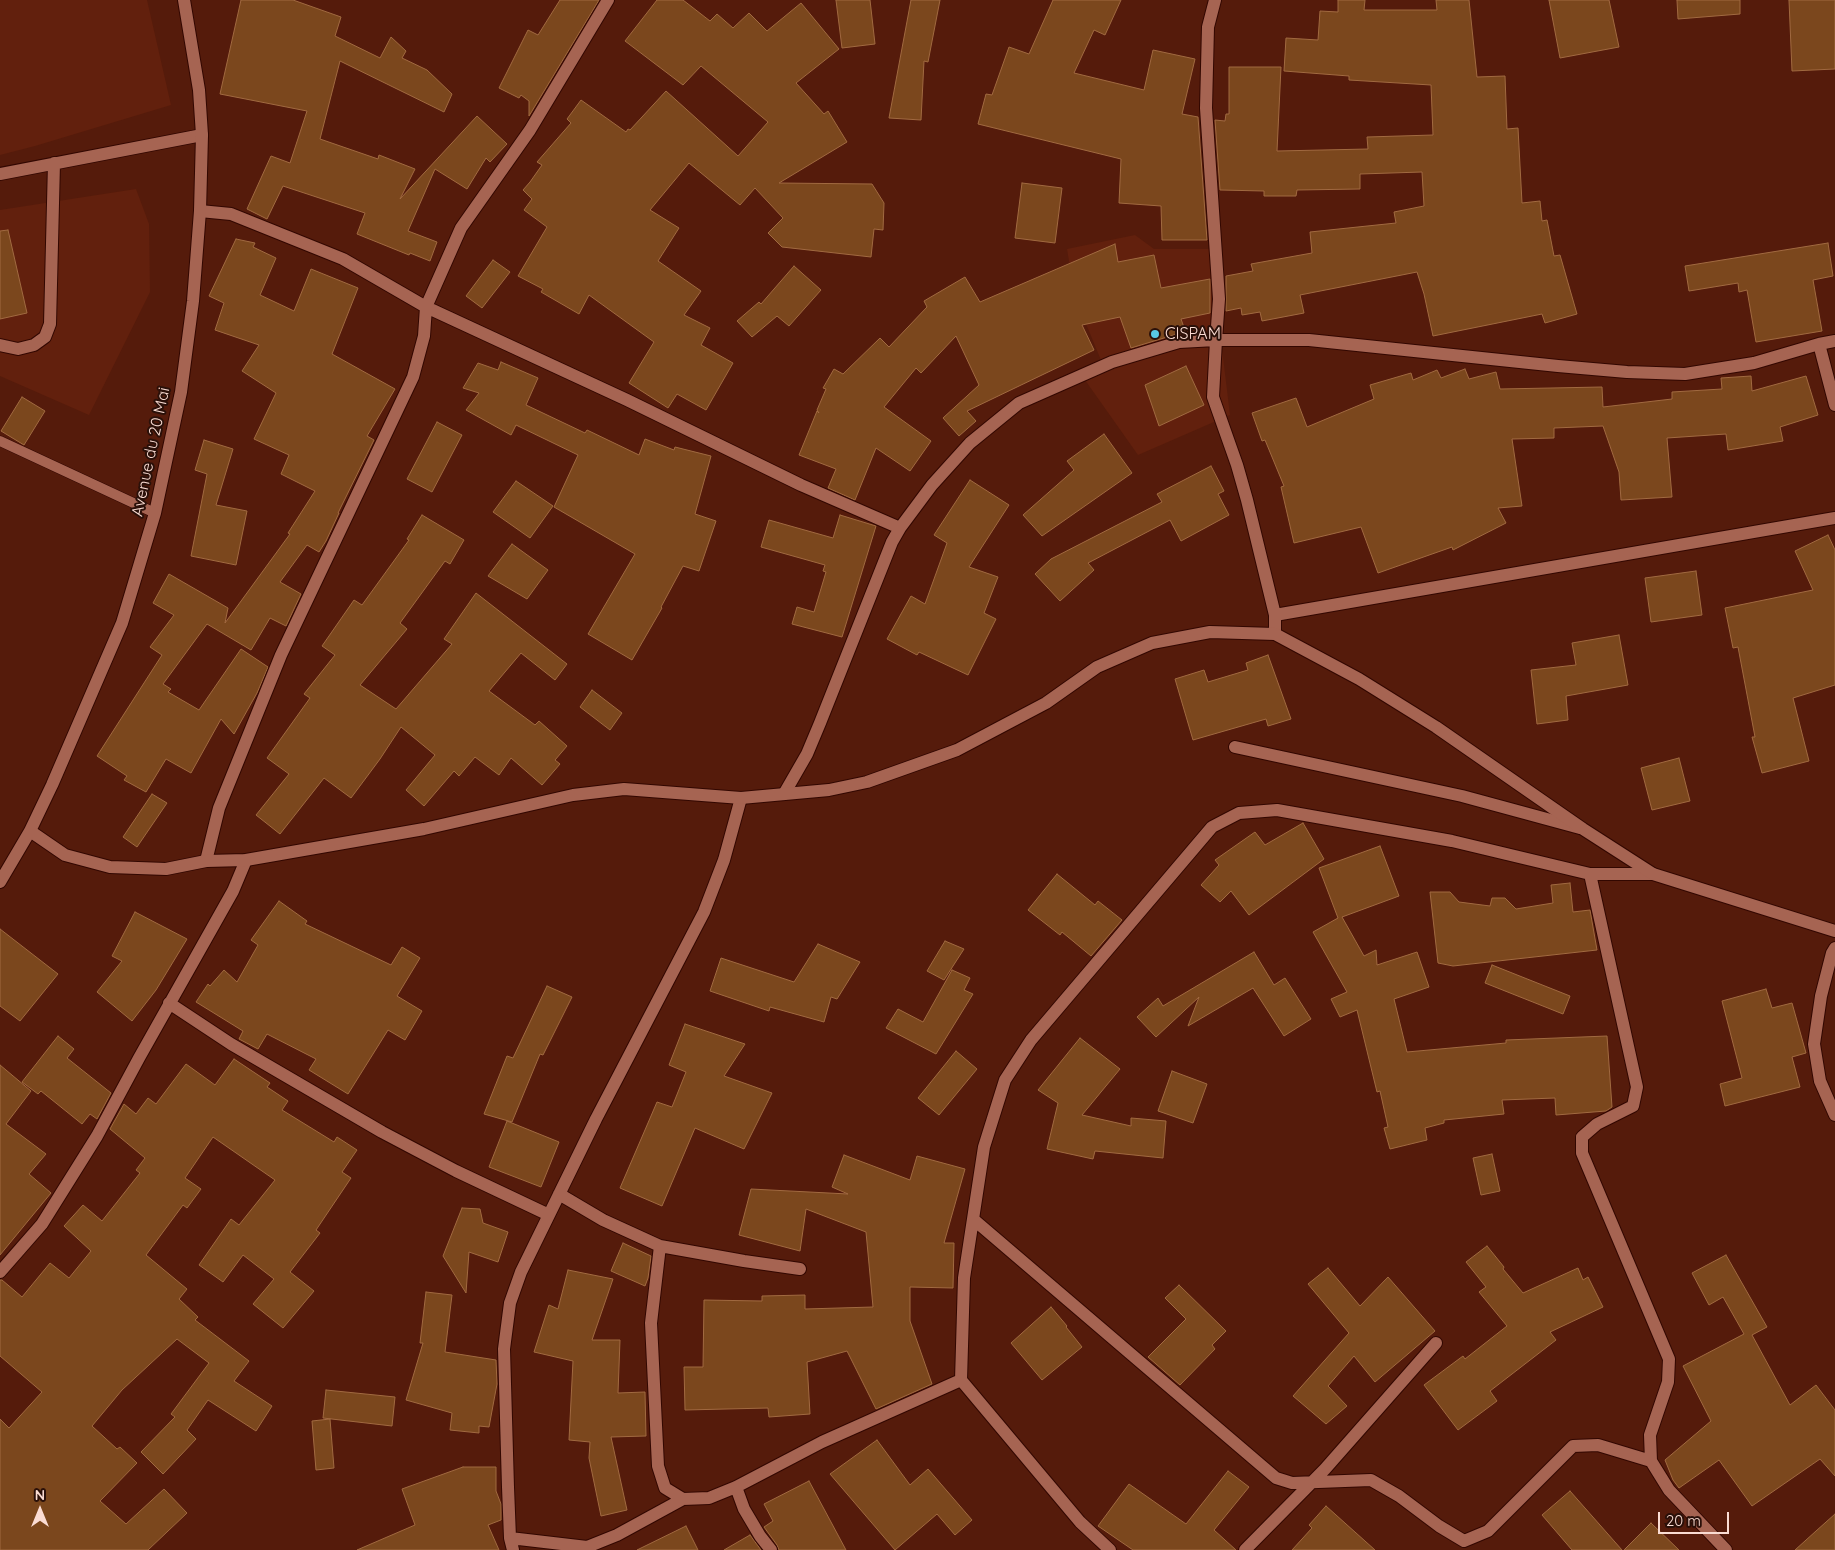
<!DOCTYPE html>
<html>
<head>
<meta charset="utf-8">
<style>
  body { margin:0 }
  #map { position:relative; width:1835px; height:1550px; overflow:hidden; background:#551b0b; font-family:Quicksand,sans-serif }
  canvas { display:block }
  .north { position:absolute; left:15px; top:1485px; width:50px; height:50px; -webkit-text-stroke:4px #2a1009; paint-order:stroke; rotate:0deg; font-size:14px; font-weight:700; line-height:20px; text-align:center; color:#fadcd3 }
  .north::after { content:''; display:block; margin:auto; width:18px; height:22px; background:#fadcd3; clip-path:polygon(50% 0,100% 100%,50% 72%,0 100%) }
  .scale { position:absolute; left:1658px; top:1512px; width:71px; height:22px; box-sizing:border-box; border:2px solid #fadcd3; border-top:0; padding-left:6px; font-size:15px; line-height:18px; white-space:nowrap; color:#fadcd3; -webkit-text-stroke:4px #2a1009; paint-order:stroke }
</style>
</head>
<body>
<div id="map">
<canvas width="1835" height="1550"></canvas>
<div class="north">N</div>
<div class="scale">20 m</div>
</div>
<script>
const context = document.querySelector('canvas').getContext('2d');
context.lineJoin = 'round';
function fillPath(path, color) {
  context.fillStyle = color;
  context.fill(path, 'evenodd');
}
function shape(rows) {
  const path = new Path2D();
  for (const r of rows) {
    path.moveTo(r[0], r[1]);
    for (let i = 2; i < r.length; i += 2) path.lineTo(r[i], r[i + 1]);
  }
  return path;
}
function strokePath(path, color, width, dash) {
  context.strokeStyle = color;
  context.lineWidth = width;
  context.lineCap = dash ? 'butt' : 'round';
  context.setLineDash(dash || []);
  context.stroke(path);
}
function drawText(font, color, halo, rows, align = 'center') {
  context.font = font + ' Quicksand,sans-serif';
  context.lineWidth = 4;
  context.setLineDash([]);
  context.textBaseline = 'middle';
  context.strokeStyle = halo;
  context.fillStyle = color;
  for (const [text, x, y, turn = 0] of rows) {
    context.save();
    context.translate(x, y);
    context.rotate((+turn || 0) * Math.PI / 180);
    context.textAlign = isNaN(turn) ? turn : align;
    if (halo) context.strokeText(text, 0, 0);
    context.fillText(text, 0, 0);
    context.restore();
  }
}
fillPath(shape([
  [0,0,147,0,171,105,35,146,0,155],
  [136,189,149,224,150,292,89,415,0,376,0,210],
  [1135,235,1154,249,1210,249,1230,415,1138,455,1085,380,1105,370,1075,297,1067,249]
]), '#62200d');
const building = shape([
  [241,0,293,0,341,17,335,36,380,58,391,37,406,51,402,58,427,70,452,94,444,112,340,61,320,139,378,159,379,155,415,169,400,199,477,116,507,144,490,162,486,158,467,189,435,169,408,231,437,242,430,261,410,253,409,255,357,234,365,213,283,186,267,219,247,209,271,156,290,163,307,111,220,94,241,0],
  [560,0,599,0,529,116,529,101,521,95,519,98,499,88,528,30,538,35,560,0],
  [657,0,683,0,710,21,717,14,733,28,749,13,767,31,801,3,839,49,796,83,824,114,828,111,847,142,779,183,872,184,884,203,883,230,874,229,871,257,782,247,768,233,783,218,755,188,740,205,689,163,650,210,679,228,658,261,701,291,684,315,710,328,701,345,733,363,706,410,677,394,668,408,629,383,654,342,589,295,579,314,541,292,543,289,518,276,547,227,524,210,532,199,523,190,530,182,542,165,537,162,571,123,567,119,581,100,626,132,628,129,630,130,666,91,738,156,768,122,701,66,683,85,625,41,657,0],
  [836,0,870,0,875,44,842,48,836,0],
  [911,0,940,0,928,62,924,61,921,120,889,118,911,0],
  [1053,0,1121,0,1105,35,1094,30,1074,73,1144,90,1153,50,1195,59,1182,114,1198,117,1207,240,1162,240,1161,206,1119,203,1121,159,978,124,986,94,992,95,1009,47,1029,54,1053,0],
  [1338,0,1365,0,1364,10,1437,10,1436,0,1469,0,1477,77,1505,76,1507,129,1518,128,1522,203,1540,201,1542,221,1547,220,1554,256,1560,255,1577,314,1545,323,1542,314,1433,336,1424,294,1417,272,1300,295,1304,313,1262,321,1260,312,1242,315,1241,308,1226,311,1226,276,1253,271,1251,264,1312,253,1310,232,1396,223,1394,212,1424,206,1422,172,1360,174,1360,189,1297,190,1296,196,1264,196,1264,191,1220,190,1215,120,1225,121,1226,114,1229,114,1229,67,1281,67,1277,151,1368,149,1367,137,1433,135,1431,85,1349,80,1349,76,1284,71,1286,38,1318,40,1320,11,1338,12,1338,0],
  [1549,0,1609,0,1619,47,1560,58,1549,0],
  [1677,0,1740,0,1740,14,1678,19,1677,0],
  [1789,0,1835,0,1835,69,1792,71,1789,0],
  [1022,183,1062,188,1055,243,1015,238,1022,183],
  [8,230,27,313,0,319,0,231,8,230],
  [236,239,255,243,253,247,276,258,260,295,294,311,311,269,358,288,332,354,395,389,367,436,374,440,338,513,339,513,326,541,319,552,307,545,280,582,301,594,286,626,270,618,251,650,207,624,163,684,171,689,168,692,199,710,241,649,268,667,257,693,234,734,221,719,191,773,166,759,146,792,124,780,127,776,97,756,162,655,150,647,174,615,153,603,169,574,228,608,225,623,290,534,288,533,315,491,281,474,289,455,254,439,276,393,242,371,259,345,215,330,224,303,209,296,236,239],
  [1828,243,1833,276,1813,280,1822,331,1756,342,1747,290,1739,292,1738,283,1689,291,1685,266,1828,243],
  [1115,244,1118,262,1154,255,1161,288,1210,279,1210,313,1181,319,1186,333,1177,334,1131,348,1120,317,1082,325,1094,350,967,411,976,421,959,436,943,418,979,385,956,336,921,373,916,368,884,407,931,441,910,471,876,448,855,500,828,488,836,469,799,455,817,411,819,413,817,410,826,389,823,388,834,369,843,374,880,338,889,347,927,307,924,301,965,277,980,302,1115,244],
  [493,260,510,272,482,308,466,296,493,260],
  [794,266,821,290,789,326,777,316,752,337,737,321,759,302,761,304,794,266],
  [501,362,538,378,526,405,585,433,587,430,639,455,645,439,674,450,675,447,711,456,695,514,716,521,699,571,683,566,661,607,662,608,632,660,588,634,635,554,554,507,578,455,516,425,511,435,466,410,479,393,463,388,478,363,498,370,501,362],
  [1186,366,1204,405,1159,426,1145,385,1186,366],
  [1465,369,1469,379,1496,372,1500,389,1602,387,1603,407,1672,399,1672,392,1722,389,1721,378,1751,376,1752,391,1806,376,1818,415,1780,427,1783,441,1728,450,1726,434,1667,438,1672,497,1621,500,1619,472,1603,426,1554,428,1554,438,1512,439,1522,506,1498,508,1506,523,1453,550,1452,547,1378,573,1361,527,1294,543,1281,487,1284,486,1265,440,1262,441,1252,413,1296,398,1307,427,1374,399,1370,385,1411,373,1413,380,1437,370,1441,378,1465,369],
  [22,397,45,411,24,445,1,431,22,397],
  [437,422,462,435,432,492,407,479,437,422],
  [1104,434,1132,473,1042,536,1023,515,1074,470,1067,461,1104,434],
  [204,440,233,449,216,505,247,511,236,565,191,556,207,474,195,470,204,440],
  [1211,466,1224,491,1218,494,1229,515,1181,541,1170,520,1088,563,1094,570,1060,601,1035,574,1051,559,1162,502,1157,494,1211,466],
  [970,480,1009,505,969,567,998,577,984,613,996,619,968,675,919,652,917,655,887,639,911,596,925,604,947,543,934,535,970,480],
  [516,481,553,506,530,538,493,512,516,481],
  [422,515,464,540,450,564,445,561,400,623,407,629,360,685,396,709,452,644,444,639,476,593,567,664,555,680,521,653,489,691,535,725,539,721,567,746,555,760,560,764,542,785,511,758,499,775,475,757,459,776,454,771,424,806,406,790,435,755,401,727,380,759,351,798,324,778,280,834,256,815,289,774,267,758,310,698,304,694,335,655,322,646,354,600,362,605,409,540,407,539,422,515],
  [840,515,876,526,842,637,792,624,797,607,814,612,826,572,823,571,825,565,761,547,769,520,833,538,840,515],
  [1828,535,1835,550,1835,685,1793,698,1809,761,1762,773,1752,737,1755,737,1738,647,1733,648,1725,608,1813,590,1795,551,1828,535],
  [512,544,548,570,527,599,488,576,512,544],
  [1696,571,1702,615,1651,622,1645,578,1696,571],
  [1619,635,1628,685,1566,696,1568,720,1537,724,1531,670,1576,665,1572,643,1619,635],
  [1268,655,1291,719,1268,726,1266,719,1193,740,1175,679,1204,670,1208,682,1248,670,1246,663,1268,655],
  [592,690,622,713,610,730,580,707,592,690],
  [1679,758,1690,801,1652,810,1641,768,1679,758],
  [152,794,167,803,137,847,123,837,152,794],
  [1303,823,1324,859,1249,915,1231,891,1220,902,1201,885,1219,865,1215,860,1255,832,1265,845,1303,823],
  [1380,846,1399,896,1342,917,1364,956,1376,950,1377,965,1417,952,1429,987,1394,999,1407,1052,1506,1043,1506,1040,1607,1036,1612,1107,1606,1111,1556,1115,1555,1098,1502,1100,1504,1114,1444,1120,1444,1123,1425,1128,1427,1140,1390,1149,1384,1128,1388,1127,1380,1091,1377,1092,1357,1010,1340,1017,1331,999,1347,992,1313,932,1338,918,1319,868,1380,846],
  [1057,874,1095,905,1098,901,1122,920,1091,956,1062,932,1060,935,1028,910,1057,874],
  [1570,883,1573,912,1590,910,1597,950,1453,966,1438,963,1430,892,1450,892,1459,902,1490,906,1492,898,1505,898,1516,909,1553,903,1551,885,1570,883],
  [279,901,307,921,305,924,391,965,402,947,420,958,397,996,422,1011,405,1040,388,1030,348,1094,309,1070,316,1059,267,1034,258,1049,239,1039,243,1031,196,1002,208,984,210,986,224,970,237,982,258,945,251,940,279,901],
  [135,912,187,939,156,990,132,1021,97,992,122,961,112,956,135,912],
  [0,929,58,974,20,1021,0,1006,0,929],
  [945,941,964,949,944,980,927,971,945,941],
  [818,944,860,962,837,999,831,997,824,1022,770,1007,769,1011,710,991,721,958,794,982,818,944],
  [1254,952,1274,985,1285,978,1311,1019,1284,1036,1253,988,1188,1026,1199,997,1156,1037,1137,1017,1158,998,1163,1006,1254,952],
  [1492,965,1570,996,1563,1014,1485,983,1492,965],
  [952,970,970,978,964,990,973,994,936,1054,886,1028,898,1009,923,1022,952,970],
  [547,986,572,997,543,1055,540,1054,512,1122,484,1114,507,1056,513,1058,547,986],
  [1766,989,1772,1008,1792,1003,1806,1053,1792,1057,1800,1087,1725,1106,1720,1084,1742,1078,1722,1001,1766,989],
  [685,1024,745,1044,724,1076,772,1093,744,1149,695,1128,662,1206,620,1188,657,1102,672,1107,686,1072,669,1065,685,1024],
  [58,1036,74,1049,67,1058,111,1093,97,1119,90,1114,82,1124,41,1091,38,1094,22,1082,58,1036],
  [1080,1038,1120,1069,1082,1115,1131,1126,1131,1118,1166,1121,1163,1158,1095,1151,1093,1159,1047,1149,1058,1103,1038,1090,1080,1038],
  [956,1051,977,1069,939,1115,918,1098,956,1051],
  [234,1059,270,1083,267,1087,288,1101,282,1110,334,1142,337,1137,357,1150,342,1172,351,1178,316,1230,320,1233,290,1272,314,1291,283,1328,253,1304,274,1279,243,1255,223,1282,199,1265,231,1219,239,1225,275,1180,213,1137,185,1178,201,1189,187,1208,183,1205,146,1255,187,1289,179,1299,198,1317,195,1320,249,1361,234,1381,272,1406,256,1431,208,1400,187,1430,196,1439,163,1474,141,1452,175,1417,171,1414,209,1363,177,1339,122,1390,92,1426,117,1449,120,1447,137,1463,100,1501,126,1524,164,1489,187,1513,148,1550,0,1550,0,1419,9,1428,42,1392,0,1356,0,1280,2,1280,22,1297,50,1263,69,1278,91,1251,64,1226,83,1205,102,1221,140,1173,136,1170,145,1158,110,1129,124,1104,136,1114,148,1098,156,1104,186,1064,215,1085,234,1059],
  [0,1065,31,1091,6,1124,46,1154,29,1174,51,1193,0,1255,0,1065],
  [1172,1071,1207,1084,1193,1123,1158,1111,1172,1071],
  [507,1121,559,1142,541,1187,489,1167,507,1121],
  [1492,1154,1500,1191,1481,1195,1473,1158,1492,1154],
  [844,1155,910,1180,917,1156,965,1169,944,1243,954,1243,953,1288,910,1287,910,1321,932,1384,876,1409,847,1351,807,1362,810,1414,769,1417,768,1408,685,1410,684,1367,703,1367,704,1300,762,1301,762,1296,805,1295,805,1309,873,1307,866,1232,806,1209,800,1251,739,1235,751,1189,848,1194,832,1187,844,1155],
  [462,1208,480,1209,483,1223,508,1232,498,1262,469,1252,466,1293,443,1256,462,1208],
  [623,1243,651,1256,648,1278,645,1286,611,1271,623,1243],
  [1487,1246,1504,1267,1503,1269,1523,1293,1578,1268,1583,1280,1588,1277,1603,1307,1550,1332,1556,1340,1490,1391,1497,1401,1458,1430,1424,1385,1463,1356,1465,1359,1507,1326,1479,1292,1486,1287,1466,1262,1487,1246],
  [1726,1255,1767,1327,1752,1335,1790,1405,1816,1385,1835,1410,1835,1476,1820,1459,1752,1506,1719,1460,1679,1488,1673,1480,1665,1460,1711,1421,1683,1366,1744,1334,1723,1297,1709,1305,1692,1273,1726,1255],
  [1328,1268,1360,1306,1388,1277,1435,1331,1375,1382,1354,1356,1328,1386,1347,1406,1326,1424,1293,1396,1349,1333,1308,1284,1328,1268],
  [568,1270,613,1279,592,1340,620,1340,618,1393,645,1392,646,1436,611,1437,627,1510,601,1516,589,1458,590,1442,569,1440,573,1361,534,1352,549,1305,558,1309,568,1270],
  [1179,1285,1226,1331,1212,1345,1215,1349,1180,1385,1148,1357,1186,1319,1165,1298,1179,1285],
  [426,1292,452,1295,445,1352,496,1360,497,1384,489,1427,479,1426,479,1433,450,1430,452,1413,406,1400,423,1343,420,1343,426,1292],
  [1051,1307,1067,1326,1066,1327,1082,1347,1042,1380,1011,1343,1051,1307],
  [326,1390,395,1397,392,1426,323,1418,326,1390],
  [330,1419,334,1468,316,1470,312,1421,330,1419],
  [877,1440,910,1485,928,1469,972,1520,955,1535,937,1514,895,1550,830,1474,877,1440],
  [463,1467,496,1467,496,1491,501,1504,501,1520,488,1525,499,1550,357,1550,415,1525,402,1489,463,1467],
  [1228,1471,1249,1487,1214,1530,1236,1550,1133,1550,1098,1526,1129,1484,1186,1524,1228,1471],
  [809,1481,846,1550,779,1550,777,1545,764,1527,773,1521,764,1504,809,1481],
  [1570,1491,1622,1550,1572,1550,1542,1515,1570,1491],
  [1326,1506,1375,1550,1292,1550,1312,1528,1309,1525,1326,1506],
  [1835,1514,1835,1550,1795,1550,1816,1531,1835,1514],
  [1651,1523,1679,1550,1624,1550,1651,1523],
  [686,1526,698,1550,637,1550,686,1526],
  [750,1535,761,1550,724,1550,750,1535]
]);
fillPath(building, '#7b471d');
strokePath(building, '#a16a41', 1);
const lane = shape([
  [0,441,155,513]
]);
const street = shape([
  [0,174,202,135],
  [200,211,231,214,343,259,426,307,627,400,801,485,900,528],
  [1819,344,1835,405],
  [0,345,18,349,34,345,45,337,50,324,54,163],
  [1275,615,1247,500,1237,465,1213,397,1216,340,1309,340,1558,366,1627,372,1685,374,1754,363,1819,344,1835,341],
  [1275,634,1275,615,1835,518],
  [1235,747,1462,796,1580,828],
  [784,794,807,754,820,723,892,542,900,528,932,485,970,443,1019,403,1112,362,1179,342,1216,340,1219,299,1206,108,1208,27,1215,0],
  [206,861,219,808,281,655,413,377,424,336,426,307,461,228,530,130,608,0],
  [1653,874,1590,874,1637,1087,1633,1106,1597,1124,1582,1137,1582,1153,1669,1359,1668,1382,1650,1435,1651,1461,1669,1490,1726,1550],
  [1835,948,1832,953,1821,996,1814,1044,1820,1081,1835,1115],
  [169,1003,231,1044,382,1132,456,1171,549,1215],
  [559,1194,603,1220,660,1246,744,1261,800,1269],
  [973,1219,1276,1478,1292,1483,1371,1480,1399,1496,1439,1526,1464,1541,1488,1531,1573,1446,1598,1445,1651,1461],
  [660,1246,651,1323,658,1466,665,1488,683,1499],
  [0,1272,42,1224,97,1136,139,1058,233,891,246,860],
  [736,1487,744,1509,760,1536,771,1550],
  [510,1538,587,1547,617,1535,683,1499,709,1498,736,1487,822,1442,961,1380],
  [513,1550,510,1538,508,1487,504,1349,510,1303,521,1272,596,1119,704,912,724,860,741,798],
  [1110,1550,1080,1522,961,1380,964,1278,984,1147,1005,1080,1031,1040,1212,827,1239,813,1277,810,1452,841,1590,874],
  [1245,1550,1325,1469,1436,1343]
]);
const secondary = shape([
  [30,831,65,855,110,867,166,869,206,861,246,860,424,829,573,795,624,789,741,798,829,790,867,782,957,750,1046,703,1097,667,1152,643,1210,632,1275,634,1359,679,1436,727,1583,829,1653,874,1835,931],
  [0,882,30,831,52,785,122,623,155,513,181,392,193,301,200,211,202,135,199,90,184,0]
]);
strokePath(lane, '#320700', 11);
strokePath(street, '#320700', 14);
strokePath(secondary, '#320700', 14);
strokePath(lane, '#a66452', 10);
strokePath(street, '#a66452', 12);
strokePath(secondary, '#a66452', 12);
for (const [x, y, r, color] of [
  [1155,334,5,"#58c9e4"]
]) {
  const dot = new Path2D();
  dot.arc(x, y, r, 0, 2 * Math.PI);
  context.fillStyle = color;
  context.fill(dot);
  strokePath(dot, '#2a1009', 2);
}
drawText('16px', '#fadcd3', '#2a1009', [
  ["CISPAM",1165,334]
], 'left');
drawText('16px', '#fadcd3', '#2a1009', [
  ["Avenue du 20 Mai",151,452,-78]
]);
</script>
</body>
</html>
